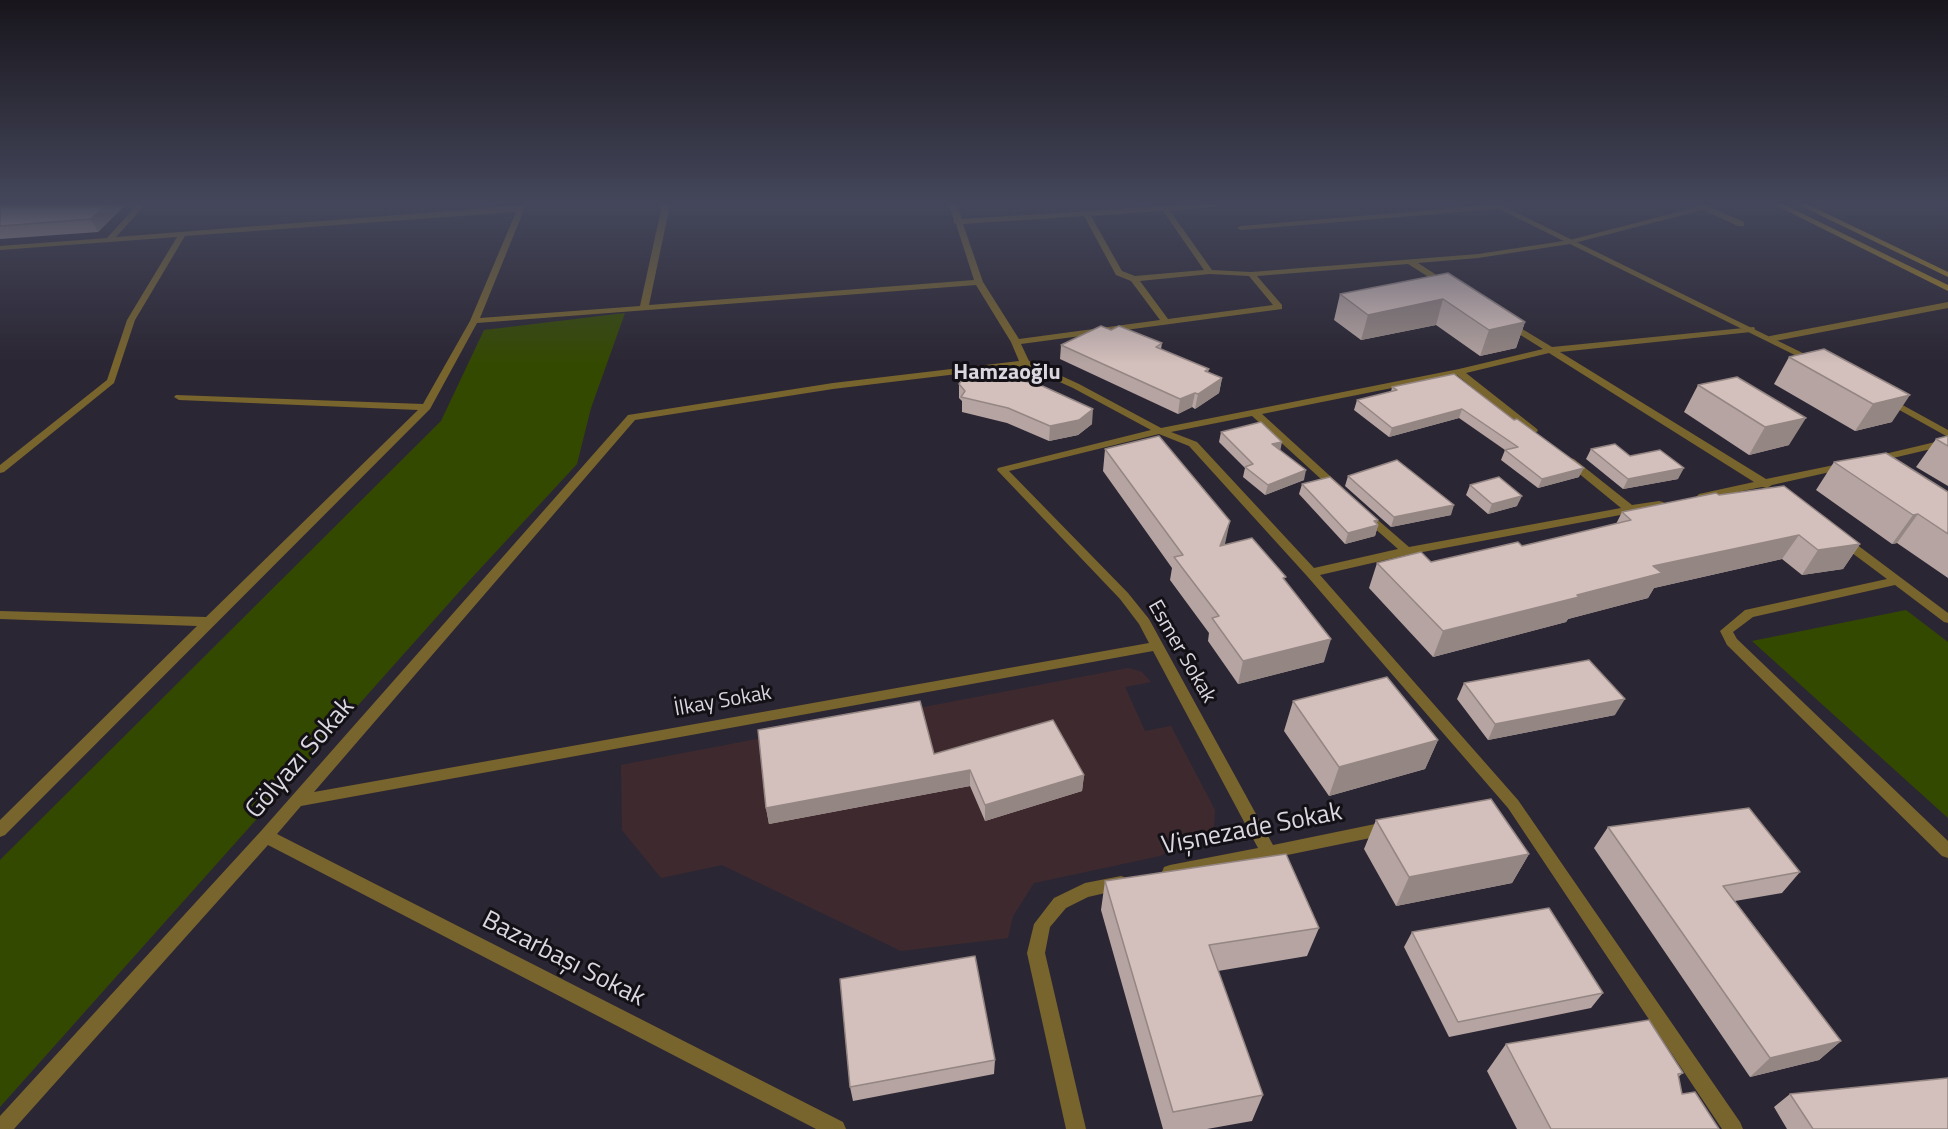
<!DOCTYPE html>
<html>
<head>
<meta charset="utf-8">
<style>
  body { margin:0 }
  canvas { display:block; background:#2b2633 }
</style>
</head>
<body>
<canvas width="1948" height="1129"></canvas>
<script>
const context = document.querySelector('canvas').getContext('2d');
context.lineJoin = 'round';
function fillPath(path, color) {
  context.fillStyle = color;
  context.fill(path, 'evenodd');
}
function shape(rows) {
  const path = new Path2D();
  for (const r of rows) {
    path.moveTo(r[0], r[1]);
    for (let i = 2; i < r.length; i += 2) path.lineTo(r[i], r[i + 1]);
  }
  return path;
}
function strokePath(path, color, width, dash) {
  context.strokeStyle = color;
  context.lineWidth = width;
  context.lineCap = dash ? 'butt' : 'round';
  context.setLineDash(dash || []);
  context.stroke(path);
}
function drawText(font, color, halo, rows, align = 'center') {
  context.font = font + ' "Titillium Web",sans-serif';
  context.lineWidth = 6;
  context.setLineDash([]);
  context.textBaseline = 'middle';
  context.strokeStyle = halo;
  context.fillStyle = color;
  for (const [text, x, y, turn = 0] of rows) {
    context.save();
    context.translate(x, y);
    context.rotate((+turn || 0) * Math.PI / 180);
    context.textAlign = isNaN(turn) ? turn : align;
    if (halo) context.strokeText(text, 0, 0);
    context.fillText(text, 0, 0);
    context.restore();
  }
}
fillPath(shape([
  [1128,668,1142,672,1151,682,1125,687,1145,731,1171,726,1215,810,1214,827,1204,835,1160,856,1034,883,1013,916,1008,938,901,951,722,865,661,878,622,830,621,765]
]), '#3e2a2e');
fillPath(shape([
  [625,313,591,408,577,464,467,583,0,1107,0,860,441,421,484,330],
  [1906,610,1948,642,1948,818,1752,641]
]), '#344900');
fillPath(shape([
  [137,205,145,205,116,237,526,205,480,318,640,306,662,205,670,205,649,305,974,280,956,224,953,222,954,220,949,205,957,205,962,219,1183,205,1228,205,1170,211,1212,270,1251,272,1478,254,1570,240,1697,207,1695,205,1705,205,1744,222,1744,226,1738,226,1703,210,1570,244,1478,258,1418,263,1449,283,1449,287,1446,288,1408,264,1257,276,1282,305,1282,309,1021,344,1029,361,1079,384,1161,428,1459,369,1543,349,1506,326,1506,322,1509,321,1552,347,1754,327,1755,329,1751,332,1560,352,1766,479,1844,463,1848,464,1849,466,1848,468,1772,485,1767,488,1762,487,1703,499,1699,498,1697,496,1699,494,1754,482,1549,353,1466,373,1537,429,1538,431,1533,434,1529,433,1457,375,1262,414,1341,486,1343,488,1337,491,1333,490,1252,416,1171,432,1197,442,1314,568,1398,549,1363,518,1361,516,1363,514,1367,512,1371,514,1409,547,1621,508,1566,463,1565,461,1570,458,1574,459,1632,505,1659,501,1663,502,1665,504,1663,506,1631,513,1407,555,1320,575,1518,800,1740,1122,1743,1129,1722,1129,1508,808,1307,576,1189,446,1159,434,1009,471,1128,593,1149,619,1273,845,1385,822,1390,824,1393,829,1390,834,1170,879,1164,877,1162,872,1164,867,1170,865,1258,848,1153,651,301,806,277,834,843,1122,846,1129,816,1129,268,845,14,1129,0,1129,0,1116,261,831,628,415,833,383,1019,361,1011,342,976,285,477,323,430,409,5,835,0,837,0,820,197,626,0,619,0,611,206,617,418,410,179,400,174,397,176,395,423,404,470,321,516,212,185,236,135,320,114,383,4,472,0,473,0,465,107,380,127,320,177,237,0,250,0,246,107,238,137,205],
  [1163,211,1204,270,1135,276,1122,271,1091,216,1163,211],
  [1084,216,1116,275,1131,281,1160,320,1019,339,983,282,963,224,1084,216],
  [1210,274,1249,276,1273,305,1168,319,1140,281,1210,274],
  [1024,366,1073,388,1151,430,998,468,997,470,1120,599,1139,624,1149,643,314,792,635,420,833,389,1024,366],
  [1490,205,1502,207,1498,209,1241,230,1237,228,1241,226,1490,205],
  [1948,302,1948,308,1770,342,1765,339,1770,336,1948,302],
  [1948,439,1948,445,1876,462,1871,459,1872,457,1948,439],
  [1844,537,1848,538,1948,613,1948,623,1944,622,1895,585,1753,617,1733,632,1737,639,1948,841,1948,858,1942,856,1727,645,1720,631,1745,610,1887,579,1840,544,1838,541,1840,538,1844,537],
  [1121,876,1127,878,1129,883,1127,888,1088,897,1066,908,1050,927,1045,953,1086,1129,1066,1129,1027,953,1034,924,1054,898,1085,883,1121,876]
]), '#78642d');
fillPath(shape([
  [1491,205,1501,205,1819,361,1817,363,1811,363,1491,205],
  [1888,397,1948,430,1948,437,1885,402,1885,398,1888,397]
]), '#78642d');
fillPath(shape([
  [1775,205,1785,205,1948,285,1948,291,1775,205],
  [1799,205,1809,205,1948,272,1948,277,1799,205]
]), '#a58421');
fillPath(shape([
  [0,205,125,205,98,232,0,239],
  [1448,273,1525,322,1516,348,1480,356,1436,325,1361,340,1334,320,1340,294],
  [1162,343,1161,349,1209,369,1208,372,1222,378,1219,393,1195,409,1192,407,1178,414,1060,359,1061,345],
  [1824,349,1892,422,1855,431,1774,384,1789,357],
  [1454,374,1579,477,1538,488,1501,460,1505,450,1459,418,1389,437,1354,410,1357,400,1391,392,1392,387],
  [1737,377,1789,445,1749,455,1684,412,1698,385],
  [959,384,1092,424,1078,435,1049,441,1007,423,962,412,962,401,959,398],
  [1221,432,1280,451,1304,480,1265,495,1243,477,1245,468,1219,442],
  [1948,436,1948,486,1916,467,1936,439],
  [1105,449,1225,544,1285,582,1324,662,1238,684,1208,641,1209,633,1170,580,1172,568,1103,471],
  [1591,449,1630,456,1678,479,1623,489,1586,459],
  [1834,462,1948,492,1948,578,1897,543,1892,544,1816,490],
  [1348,476,1451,515,1391,527,1345,486],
  [1302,484,1377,523,1378,525,1375,536,1345,544,1299,494],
  [1470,485,1517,506,1488,514,1466,495],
  [1719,495,1860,544,1843,569,1802,575,1782,559,1654,588,1648,598,1568,619,1566,622,1433,657,1369,588,1377,563,1431,562,1522,546,1616,524,1622,512],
  [1464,683,1615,715,1488,740,1457,699],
  [1293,701,1438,740,1425,769,1329,796,1284,731],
  [934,754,1084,775,1082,791,985,821,970,786,769,824,766,808],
  [1376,820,1529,854,1512,883,1396,906,1364,849],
  [1608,827,1800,872,1782,893,1735,901,1841,1041,1819,1060,1750,1077,1594,848],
  [1105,881,1319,928,1307,956,1218,971,1263,1095,1252,1121,1207,1129,1163,1129,1101,910],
  [1412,932,1603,993,1591,1008,1449,1037,1404,947],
  [1506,1044,1683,1073,1678,1077,1682,1094,1719,1129,1517,1129,1487,1071],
  [995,1060,994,1074,853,1101,850,1087],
  [1790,1094,1948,1129,1787,1129,1774,1107]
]), '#b5a4a1');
fillPath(shape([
  [106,205,125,205,98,232,91,219],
  [1443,299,1436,325,1361,340,1368,315],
  [1525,322,1516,348,1480,356,1489,330],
  [1222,378,1219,393,1195,409,1198,394],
  [1195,393,1192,407,1178,414,1180,399],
  [1910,395,1892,422,1855,431,1873,404],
  [1093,409,1092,424,1078,435,1049,441,1050,426],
  [1462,409,1459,418,1389,437,1392,428],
  [1806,418,1789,445,1749,455,1765,427],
  [1282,442,1280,452,1272,444],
  [1584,468,1579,477,1538,488,1542,479],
  [1684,468,1678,479,1623,489,1628,479],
  [1306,470,1304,480,1265,495,1268,485],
  [1522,496,1517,506,1488,514,1492,504],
  [1454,505,1451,515,1391,527,1394,517],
  [1918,514,1897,543,1892,544,1913,515],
  [1378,520,1376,526,1378,525,1375,536,1345,544,1348,533,1374,521],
  [1230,521,1225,544,1220,546],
  [1799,535,1782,559,1654,588,1648,598,1568,619,1566,622,1433,657,1443,631,1577,595,1653,566],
  [1860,544,1843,569,1802,575,1818,550],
  [1331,639,1324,662,1238,684,1243,661],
  [1625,699,1615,715,1488,740,1495,724],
  [1438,740,1425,769,1329,796,1339,767],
  [970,770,970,786,769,824,766,808],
  [1084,775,1082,791,985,821,985,805],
  [1529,854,1512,883,1396,906,1409,877],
  [1841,1041,1819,1060,1750,1077,1770,1058]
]), '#948683');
const building = shape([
  [0,205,106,205,91,219,0,226,0,205],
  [1448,273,1525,322,1489,330,1443,299,1368,315,1340,294,1448,273],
  [1101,326,1111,330,1119,326,1162,343,1156,347,1209,369,1205,371,1222,378,1198,394,1195,393,1180,399,1061,345,1101,326],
  [1824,349,1910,395,1873,404,1789,357,1824,349],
  [969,370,1038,384,1093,409,1079,420,1050,426,1008,408,961,397,965,391,959,384,969,370],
  [1454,374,1514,420,1517,419,1584,468,1542,479,1505,450,1518,447,1462,409,1392,428,1357,400,1397,390,1392,387,1454,374],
  [1737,377,1806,418,1765,427,1698,385,1737,377],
  [1261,422,1282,442,1272,444,1306,470,1268,485,1245,467,1253,464,1221,432,1261,422],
  [1159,436,1230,521,1220,546,1252,538,1286,577,1283,578,1331,639,1243,661,1212,618,1219,616,1174,557,1183,555,1105,449,1159,436],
  [1948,436,1948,446,1936,439,1948,436],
  [1615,444,1630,456,1660,450,1684,468,1628,479,1591,449,1615,444],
  [1886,453,1948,492,1948,534,1918,514,1913,515,1834,462,1886,453],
  [1397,460,1454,505,1394,517,1348,476,1397,460],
  [1330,477,1378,520,1374,521,1378,525,1348,533,1302,484,1330,477],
  [1499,477,1522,496,1492,504,1470,485,1499,477],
  [1784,486,1860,544,1818,550,1799,535,1653,566,1662,573,1577,595,1579,597,1443,631,1377,563,1421,552,1431,562,1518,542,1522,546,1631,520,1622,512,1716,493,1719,495,1784,486],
  [1589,660,1625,699,1495,724,1464,683,1589,660],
  [1387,677,1438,740,1339,767,1293,701,1387,677],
  [920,701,934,754,1053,720,1084,775,985,805,970,770,766,808,758,730,920,701],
  [1491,799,1529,854,1409,877,1376,820,1491,799],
  [1749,808,1800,872,1723,886,1841,1041,1770,1058,1608,827,1749,808],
  [1286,854,1319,928,1209,945,1263,1095,1173,1112,1105,881,1286,854],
  [1549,908,1603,993,1458,1022,1412,932,1549,908],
  [975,956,995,1060,850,1087,840,979,975,956],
  [1649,1020,1683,1073,1678,1074,1682,1094,1695,1092,1719,1129,1551,1129,1506,1044,1649,1020],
  [1948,1078,1948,1129,1813,1129,1790,1094,1948,1078]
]);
fillPath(building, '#d3bfbb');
strokePath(building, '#948683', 1.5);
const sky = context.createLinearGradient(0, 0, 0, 364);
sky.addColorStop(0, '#18151c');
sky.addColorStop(0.56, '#44475b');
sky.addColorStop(1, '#44475b00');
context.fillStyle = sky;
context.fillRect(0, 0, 1948, 364);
drawText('21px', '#dad7e0', '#131016', [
  ["Esmer Sokak",1181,652,60],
  ["İlkay Sokak",723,702,-10]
]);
drawText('bold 22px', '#dad7e0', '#131016', [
  ["Hamzaoğlu",1007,374]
]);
drawText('26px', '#dad7e0', '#131016', [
  ["Gölyazı Sokak",301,759,-49],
  ["Vişnezade Sokak",1252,830,-11],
  ["Bazarbaşı Sokak",563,960,27]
]);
</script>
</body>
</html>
